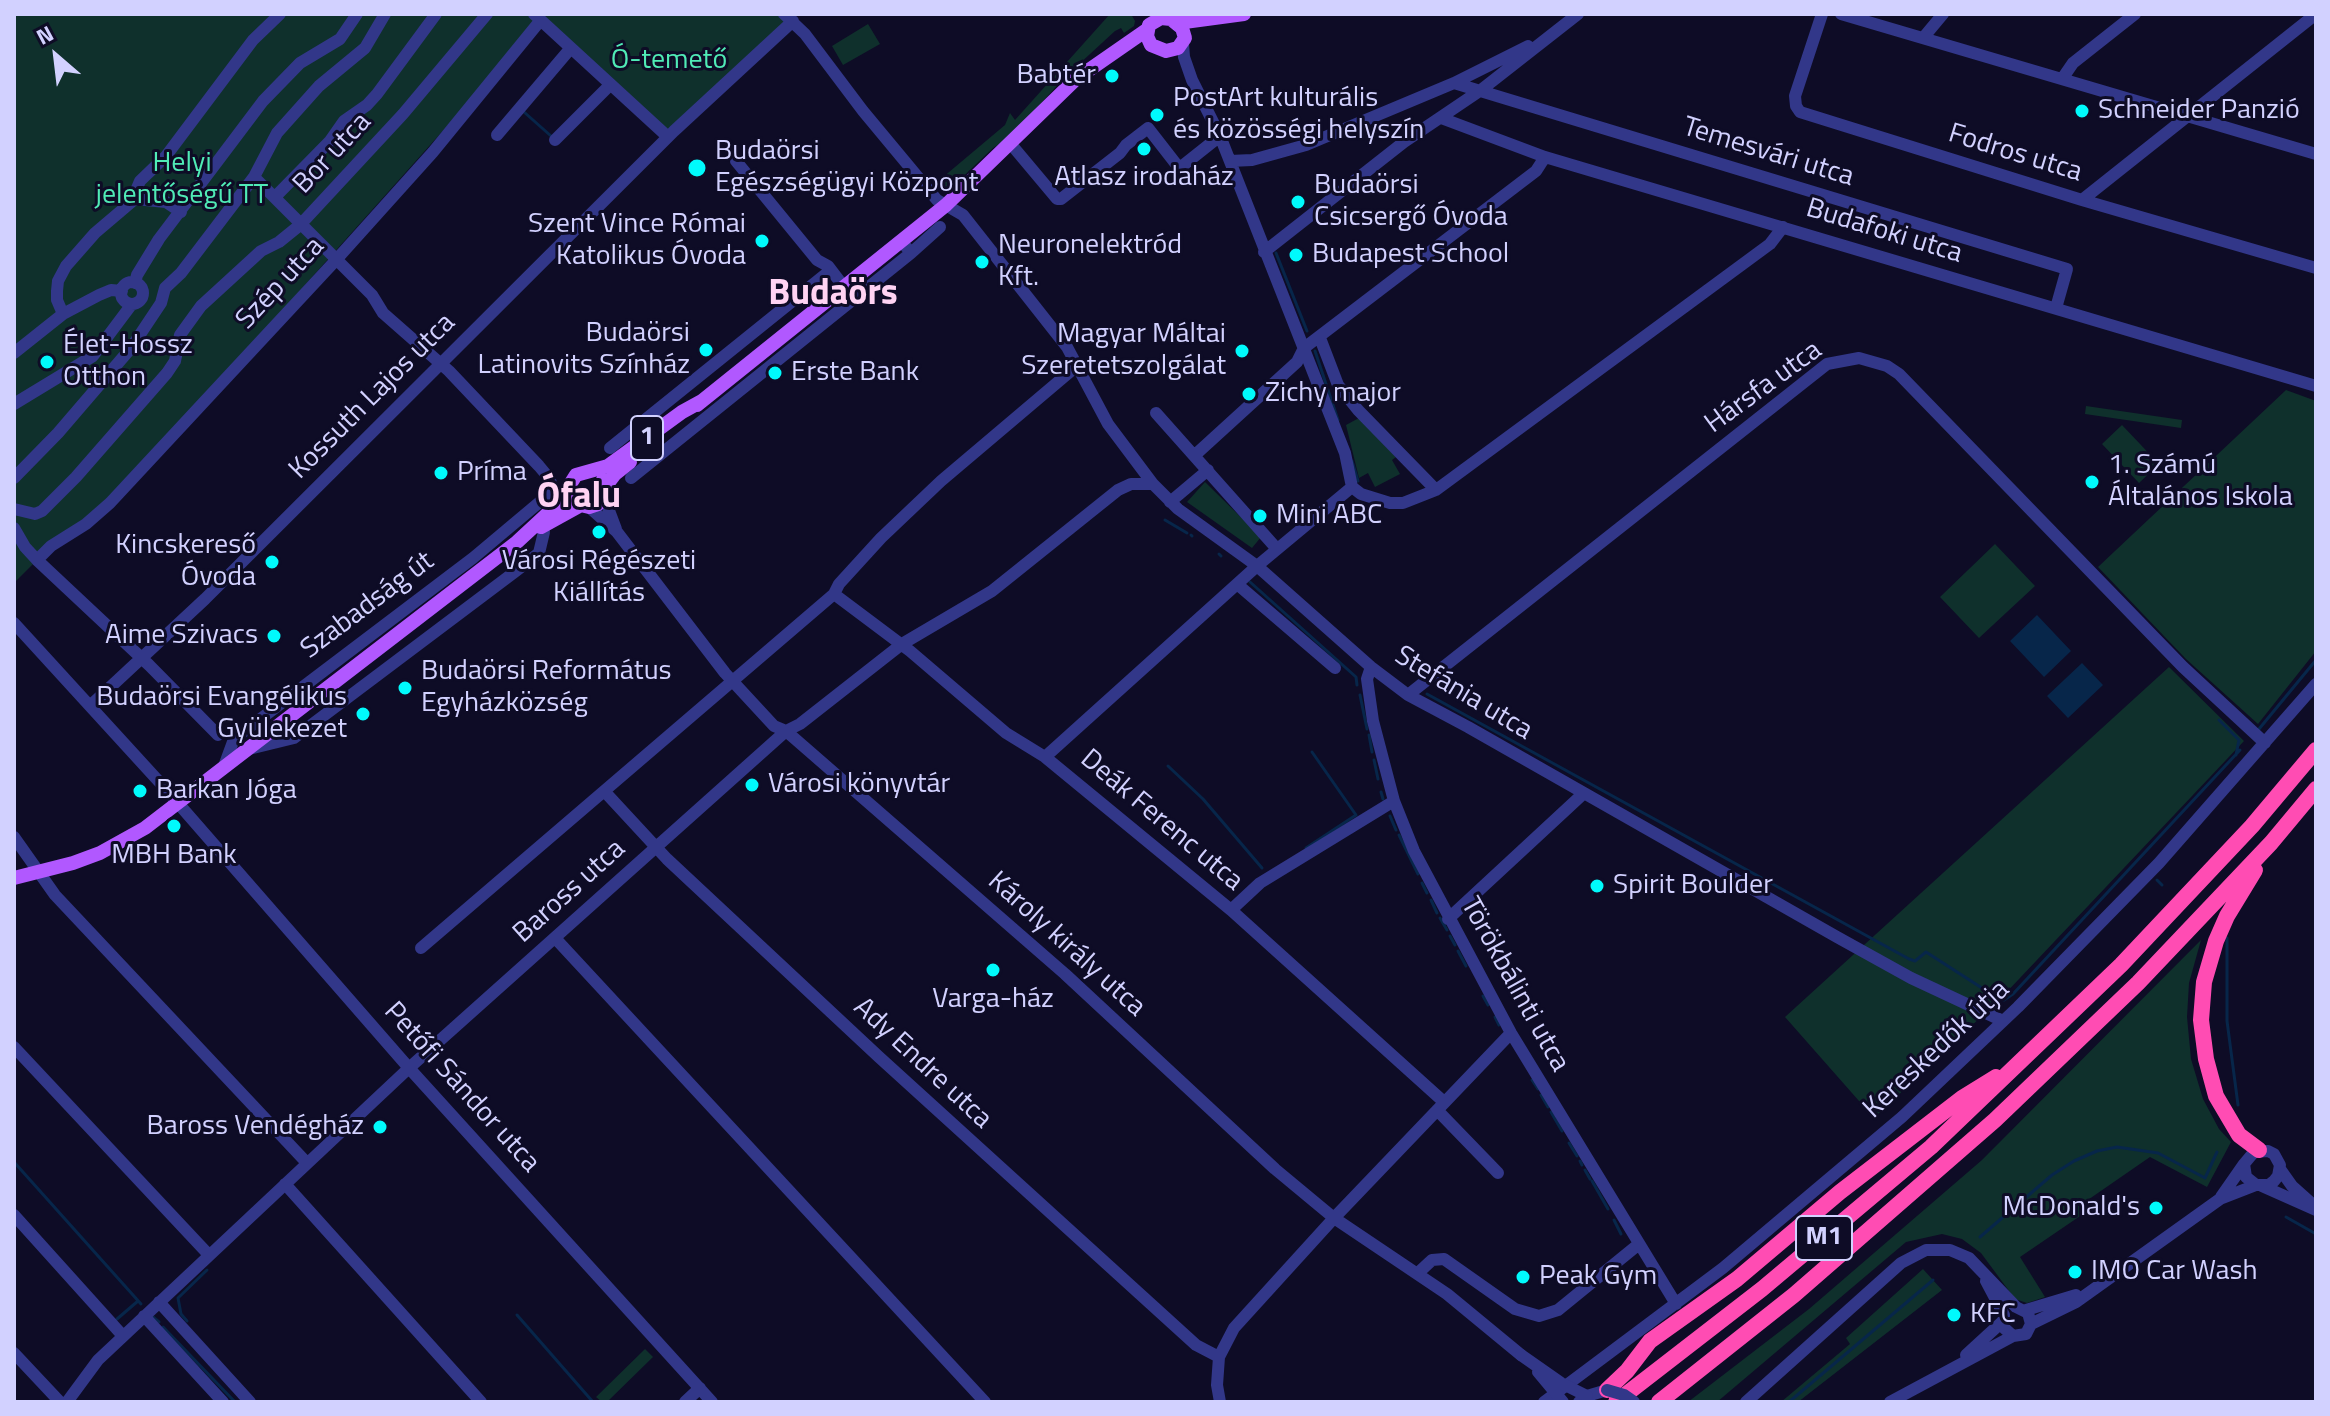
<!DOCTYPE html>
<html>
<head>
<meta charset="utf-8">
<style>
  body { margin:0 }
  #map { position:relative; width:2330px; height:1416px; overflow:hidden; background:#0e0c26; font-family:"Titillium Web",sans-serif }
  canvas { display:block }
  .frame { position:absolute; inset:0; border:16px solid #d2d1ff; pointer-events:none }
  .north { position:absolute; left:16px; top:16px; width:80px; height:80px; -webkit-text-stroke:6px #0e0c26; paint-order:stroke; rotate:332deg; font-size:22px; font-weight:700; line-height:32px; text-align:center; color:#d2d1ff }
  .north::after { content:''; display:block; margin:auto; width:28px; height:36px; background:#d2d1ff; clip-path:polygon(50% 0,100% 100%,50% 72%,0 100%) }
</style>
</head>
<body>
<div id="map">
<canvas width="2330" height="1416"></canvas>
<div class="frame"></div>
<div class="north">N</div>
</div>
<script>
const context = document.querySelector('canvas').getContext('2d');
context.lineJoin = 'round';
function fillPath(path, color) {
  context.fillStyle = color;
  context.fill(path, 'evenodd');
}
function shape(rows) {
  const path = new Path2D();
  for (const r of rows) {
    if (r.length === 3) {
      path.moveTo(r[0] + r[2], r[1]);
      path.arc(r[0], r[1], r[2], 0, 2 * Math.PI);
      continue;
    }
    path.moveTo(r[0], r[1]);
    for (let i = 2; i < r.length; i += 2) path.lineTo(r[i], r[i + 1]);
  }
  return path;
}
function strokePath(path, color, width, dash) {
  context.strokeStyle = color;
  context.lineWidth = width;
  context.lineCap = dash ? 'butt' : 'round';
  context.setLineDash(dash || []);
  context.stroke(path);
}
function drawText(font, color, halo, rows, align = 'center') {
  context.font = font + ' "Titillium Web",sans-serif';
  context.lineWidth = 6;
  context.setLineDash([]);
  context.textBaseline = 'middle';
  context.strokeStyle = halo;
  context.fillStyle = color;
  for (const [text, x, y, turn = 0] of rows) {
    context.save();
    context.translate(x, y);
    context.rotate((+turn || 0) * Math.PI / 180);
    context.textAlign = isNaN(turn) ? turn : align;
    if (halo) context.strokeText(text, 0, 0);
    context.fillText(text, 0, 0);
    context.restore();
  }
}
fillPath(shape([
  [14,14,784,14,793,21,668,137,541,21,110,503,51,546,14,583],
  [1110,14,1131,14,1135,21,1134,26,1124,33,1121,28,1115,31,1065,77,1009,138,993,148,949,190,945,191,939,187,936,183,1005,125,1010,113,1015,120],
  [868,24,880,44,843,65,832,46],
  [2286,390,2316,401,2316,651,2258,724,2186,659,2098,567],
  [2086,406,2182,420,2181,428,2085,414],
  [1359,418,1396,457,1392,460,1400,474,1375,487,1368,473,1359,478,1346,425],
  [2122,425,2159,464,2139,483,2102,444],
  [1205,482,1261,537,1252,548,1187,502],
  [1995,544,2035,586,1979,638,1940,597],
  [2169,667,2244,741,2002,997,1874,1118,1785,1017],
  [2201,940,2189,983,2187,1017,2191,1059,2203,1099,2219,1129,2231,1142,2207,1187,2150,1157,2082,1204,2086,1212,2020,1257,2045,1297,2027,1303,2015,1299,1981,1253,1962,1239,1942,1234,1906,1242,1717,1402,1688,1402,1809,1309,1982,1160],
  [1923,1269,1942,1290,1798,1402,1781,1402,1850,1344,1846,1338],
  [645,1349,653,1357,607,1402,602,1402,596,1397]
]), '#0f302c');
fillPath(shape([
  [2037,615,2071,651,2044,677,2010,641],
  [2082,663,2103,685,2068,718,2047,696]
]), '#07264a');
strokePath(shape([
  [524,112,551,136],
  [1276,253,1307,331],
  [1315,351,1338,420],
  [1352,461,1358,481],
  [1165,520,1187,533],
  [1191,535,1192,536],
  [1219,554,1221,556],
  [1250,582,1356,677,1357,685],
  [1427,694,1909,959,1915,961,1926,952,1999,999,2004,1000,2013,994,2240,750],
  [1360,695,1367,729],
  [2219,720,2239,740,2236,755],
  [2259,729,2316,660],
  [1369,735,1372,752],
  [1374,760,1378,779],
  [1168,766,1203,799,1262,868],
  [1381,792,1383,799],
  [1390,816,1396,830],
  [1399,835,1418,874],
  [1306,848,1356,815,1312,752],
  [2157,880,2162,885],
  [1422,883,1427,893],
  [1431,900,1437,913],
  [1440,918,1447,930],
  [1450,936,1455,945],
  [2227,938,2227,1021,2238,1105],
  [1458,951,1466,966],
  [1483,996,1488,1005],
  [1495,1017,1499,1025],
  [1532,1080,1538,1089],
  [1541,1095,1548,1107],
  [1551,1112,1562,1131],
  [1569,1143,1577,1156],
  [1580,1161,1582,1165],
  [14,1162,141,1304],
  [1585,1170,1590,1179],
  [1592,1181,1608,1209],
  [2286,1217,2316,1234],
  [1614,1220,1621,1234],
  [1980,1237,2052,1175,2074,1161,2097,1151,2117,1147,2158,1153,2205,1178,2217,1152],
  [517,1315,593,1402],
  [153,1317,159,1322],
  [117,1319,138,1301],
  [187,1321,181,1314,178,1298,207,1270],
  [163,1327,235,1402],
  [1789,1402,1933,1280]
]), '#07264a', 3);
strokePath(shape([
  [534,14,668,137],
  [784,14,805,34,863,111,937,200,963,215,1067,347,1108,424,1153,484,1178,509,1257,566,1371,667,1408,695,1468,727,1837,937,1911,978,2003,1021],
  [1822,14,1795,96,1796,106,1800,112,2082,200,2316,268],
  [1841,14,2316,154],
  [1923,38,1943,14],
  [1183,44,1184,57,1192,80,1220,136,1345,453,1352,487],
  [2062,79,2073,63,2135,14],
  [1454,83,2067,269,2056,308],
  [1441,118,1545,157,2316,386],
  [497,135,570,49],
  [555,140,610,85],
  [1010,143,1057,199,1061,199,1120,153,1126,145,1148,128,1176,164,1181,167,1220,136],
  [736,161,817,260,828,266,844,287],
  [1230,161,1252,160,1306,145,1454,83,1528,46],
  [275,197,330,141,344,121,367,105,377,94,436,14],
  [135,199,166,202,181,212],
  [2082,200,2316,14],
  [1264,252,1404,142,1481,90,1578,14],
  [911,253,940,227],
  [132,293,11],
  [135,283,137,275,159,239,263,101,300,63,340,39,357,14],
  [63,314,57,300,57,291,58,281,66,266,95,233,135,199,135,193,140,181,166,156,253,40,280,14],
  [1320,338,1338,385,1358,410,1436,490],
  [14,353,63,314,99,295,111,290,122,291],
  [14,404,93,356,132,304],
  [1156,413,1277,549],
  [610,448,831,270],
  [1195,455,1297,362,1304,348,1536,171,1545,157],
  [14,478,58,433,131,348,161,303,165,288,181,273,254,177,277,133,319,86,365,48,385,14],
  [631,478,911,253,902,242],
  [1352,487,1361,494,1390,503,1403,503,1436,490,1770,244,1783,227],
  [604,497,616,529],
  [1170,502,1208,470],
  [589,507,617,532,725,673,774,726,786,731,1065,974,1275,1169,1334,1218,1447,1294,1521,1355],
  [14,509,35,514,42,511,76,477,167,373,175,361,180,335,201,306,261,251,279,242,300,225,403,114,487,14],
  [14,528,25,547,37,560,149,665,218,735],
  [37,560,51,546,86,524,110,503,336,260,433,152,540,21],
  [1237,584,1335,668],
  [834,594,910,651,1006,733,1045,757,1231,910,1444,1102],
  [14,623,163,786,409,1068,712,1402],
  [1371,667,1367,679,1373,721,1394,801,1414,851,1511,1033,1676,1304],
  [1408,695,1827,364,1859,358,1887,366,1899,374,2183,667,2265,743],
  [90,706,205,599,674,131,793,21],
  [249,749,294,738,516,571,539,553,544,532,541,527],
  [1045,757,1257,566,1352,487],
  [223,769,234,739,473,558,554,490,549,478,539,466,449,371,383,313,372,295,254,177],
  [605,792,667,859,879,1057,1196,1345,1219,1357],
  [14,837,55,895,307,1163],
  [1231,910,1260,883,1394,801],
  [1448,919,1584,793],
  [555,938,985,1402],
  [421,948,834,594,839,584,881,538,941,481,1078,365],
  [14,1047,209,1255],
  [1437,1110,1498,1173],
  [2280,1169,2292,1186,2311,1203],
  [285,1184,481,1402],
  [2262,1186,2316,1210],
  [2221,1197,2244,1164],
  [14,1215,123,1336],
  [1418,1273,1432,1260,1444,1259,1515,1309,1539,1316,1558,1310,1639,1244],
  [1986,1281,2004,1315,2003,1327,2013,1336],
  [159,1302,250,1402],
  [2026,1310,2076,1295],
  [144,1316,223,1402],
  [14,1353,60,1402],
  [1966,1355,2002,1322],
  [67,1402,98,1360,409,1068,786,731,800,724,902,644,992,591,1118,490,1131,484,1153,484],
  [685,1402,700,1388],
  [1220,1402,1217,1385,1219,1357,1234,1328,1334,1218,1511,1033],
  [1544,1402,1723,1268,1902,1117,2018,1007,2159,863,2316,684],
  [1579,1402,1587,1396,1607,1390],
  [1746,1402,1901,1263,1926,1250,1950,1250,1969,1258,2016,1307,2028,1313,2031,1324],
  [1890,1402,2013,1336,2026,1334,2031,1324,2076,1302,2220,1199,2256,1185,2269,1185,2274,1181,2278,1176,2280,1165,2274,1154,2268,1151,2254,1152,2244,1164,2246,1177,2256,1185]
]), '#323789', 12);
strokePath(shape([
  [1161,18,1171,19,1182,28,1185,38,1178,48,1166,51,1151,45,1147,36,1149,25,1161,18],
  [1177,23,1244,14],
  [697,405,946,205,1076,79,1148,29],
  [605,487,615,474,630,462],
  [569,488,570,495,576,504,589,507,598,504,604,497,603,480],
  [541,527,579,506],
  [14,878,73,863,100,853,145,828,517,542,557,505,576,475,608,466,682,412,702,401]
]), '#b158ff', 14);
strokePath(shape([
  [2255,870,2227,916,2216,941,2204,982,2201,1020,2206,1059,2216,1096,2239,1135,2259,1150],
  [1607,1390,1627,1371,1650,1341,1737,1279,1840,1192,1962,1098,1996,1077],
  [1616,1402,1762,1289,1931,1147,2121,965,2252,826,2316,750],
  [1659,1402,1794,1295,1995,1120,2138,983,2271,843,2316,789]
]), '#ff4cb3', 16);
strokePath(shape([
  [1521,1355,1561,1383,1587,1396],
  [1538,1372,1563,1402],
  [1607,1390,1624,1395,1634,1402]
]), '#323789', 12);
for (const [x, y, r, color] of [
  [1112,76,8,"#00fafc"],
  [2082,111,8,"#00fafc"],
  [1157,115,8,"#00fafc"],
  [1144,149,8,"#00fafc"],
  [697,168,10,"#00fafc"],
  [1298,202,8,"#00fafc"],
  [762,241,8,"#00fafc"],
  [1296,255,8,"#00fafc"],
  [982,262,8,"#00fafc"],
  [706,350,8,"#00fafc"],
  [1242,351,8,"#00fafc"],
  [47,362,8,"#00fafc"],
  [775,373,8,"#00fafc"],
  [1249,394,8,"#00fafc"],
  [441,473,8,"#00fafc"],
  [2092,482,8,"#00fafc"],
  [1260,516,8,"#00fafc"],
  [599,532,8,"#00fafc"],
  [272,562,8,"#00fafc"],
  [274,636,8,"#00fafc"],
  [405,688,8,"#00fafc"],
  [363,714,8,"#00fafc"],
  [752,785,8,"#00fafc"],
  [140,791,8,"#00fafc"],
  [174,826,8,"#00fafc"],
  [1597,886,8,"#00fafc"],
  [993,970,8,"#00fafc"],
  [380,1127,8,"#00fafc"],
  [2156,1208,8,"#00fafc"],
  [2075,1272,8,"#00fafc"],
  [1523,1277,8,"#00fafc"],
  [1954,1315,8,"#00fafc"]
]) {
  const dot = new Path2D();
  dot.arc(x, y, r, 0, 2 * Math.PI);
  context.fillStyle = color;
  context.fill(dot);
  strokePath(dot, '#0e0c26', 3);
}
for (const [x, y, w] of [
  [647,438,32],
  [1824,1238,56]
]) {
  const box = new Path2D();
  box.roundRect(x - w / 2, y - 22, w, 44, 6);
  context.fillStyle = '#0e0c26';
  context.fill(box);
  strokePath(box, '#d2d1ff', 2);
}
drawText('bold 26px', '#d2d1ff', null, [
  ["1",647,438],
  ["M1",1824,1238]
]);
drawText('28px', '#50ebb6', '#0e0c26', [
  ["Ó-temető",669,61],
  ["Helyi",182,164],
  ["jelentőségű TT",182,196]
]);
drawText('28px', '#d2d1ff', '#0e0c26', [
  ["Babtér",1096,76,"right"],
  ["PostArt kulturális",1173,99],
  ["és közösségi helyszín",1173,131],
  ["Schneider Panzió",2098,111],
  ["Budaörsi",715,152],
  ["Egészségügyi Központ",715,184],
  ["Atlasz irodaház",1144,178,"center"],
  ["Budaörsi",1314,186],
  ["Csicsergő Óvoda",1314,218],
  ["Szent Vince Római",746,225,"right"],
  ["Katolikus Óvoda",746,257,"right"],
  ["Neuronelektród",998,246],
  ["Kft.",998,278],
  ["Budapest School",1312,255],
  ["Budaörsi",690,334,"right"],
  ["Latinovits Színház",690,366,"right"],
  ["Magyar Máltai",1226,335,"right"],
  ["Szeretetszolgálat",1226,367,"right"],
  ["Élet-Hossz",63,346],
  ["Otthon",63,378],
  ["Erste Bank",791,373],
  ["Zichy major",1265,394],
  ["1. Számú",2108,466],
  ["Általános Iskola",2108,498],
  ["Príma",457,473],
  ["Mini ABC",1276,516],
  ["Kincskereső",256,546,"right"],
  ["Óvoda",256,578,"right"],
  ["Városi Régészeti",599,562,"center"],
  ["Kiállítás",599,594,"center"],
  ["Aime Szivacs",258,636,"right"],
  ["Budaörsi Református",421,672],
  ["Egyházközség",421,704],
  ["Budaörsi Evangélikus",347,698,"right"],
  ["Gyülekezet",347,730,"right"],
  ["Városi könyvtár",768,785],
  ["Barkan Jóga",156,791],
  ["MBH Bank",174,856,"center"],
  ["Spirit Boulder",1613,886],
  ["Varga-ház",993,1000,"center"],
  ["Baross Vendégház",364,1127,"right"],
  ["McDonald's",2140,1208,"right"],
  ["IMO Car Wash",2091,1272],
  ["Peak Gym",1539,1277],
  ["KFC",1970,1315]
], 'left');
drawText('28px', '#d2d1ff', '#0e0c26', [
  ["Temesvári utca",1768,153,17],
  ["Bor utca",333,154,-47],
  ["Fodros utca",2015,154,17],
  ["Budafoki utca",1884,232,17],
  ["Szép utca",281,284,-47],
  ["Hársfa utca",1764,388,-36],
  ["Kossuth Lajos utca",373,397,-45],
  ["Szabadság út",368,606,-37],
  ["Stefánia utca",1463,694,31],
  ["Deák Ferenc utca",1161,821,40],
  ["Baross utca",570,892,-42],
  ["Károly király utca",1066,945,42],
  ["Törökbálinti utca",1514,985,61],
  ["Kereskedők útja",1937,1050,-43],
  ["Ady Endre utca",922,1064,43],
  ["Petőfi Sándor utca",461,1088,48]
]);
drawText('bold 36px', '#ffd3f3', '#0e0c26', [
  ["Budaörs",833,295],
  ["Ófalu",579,498]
]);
</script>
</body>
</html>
